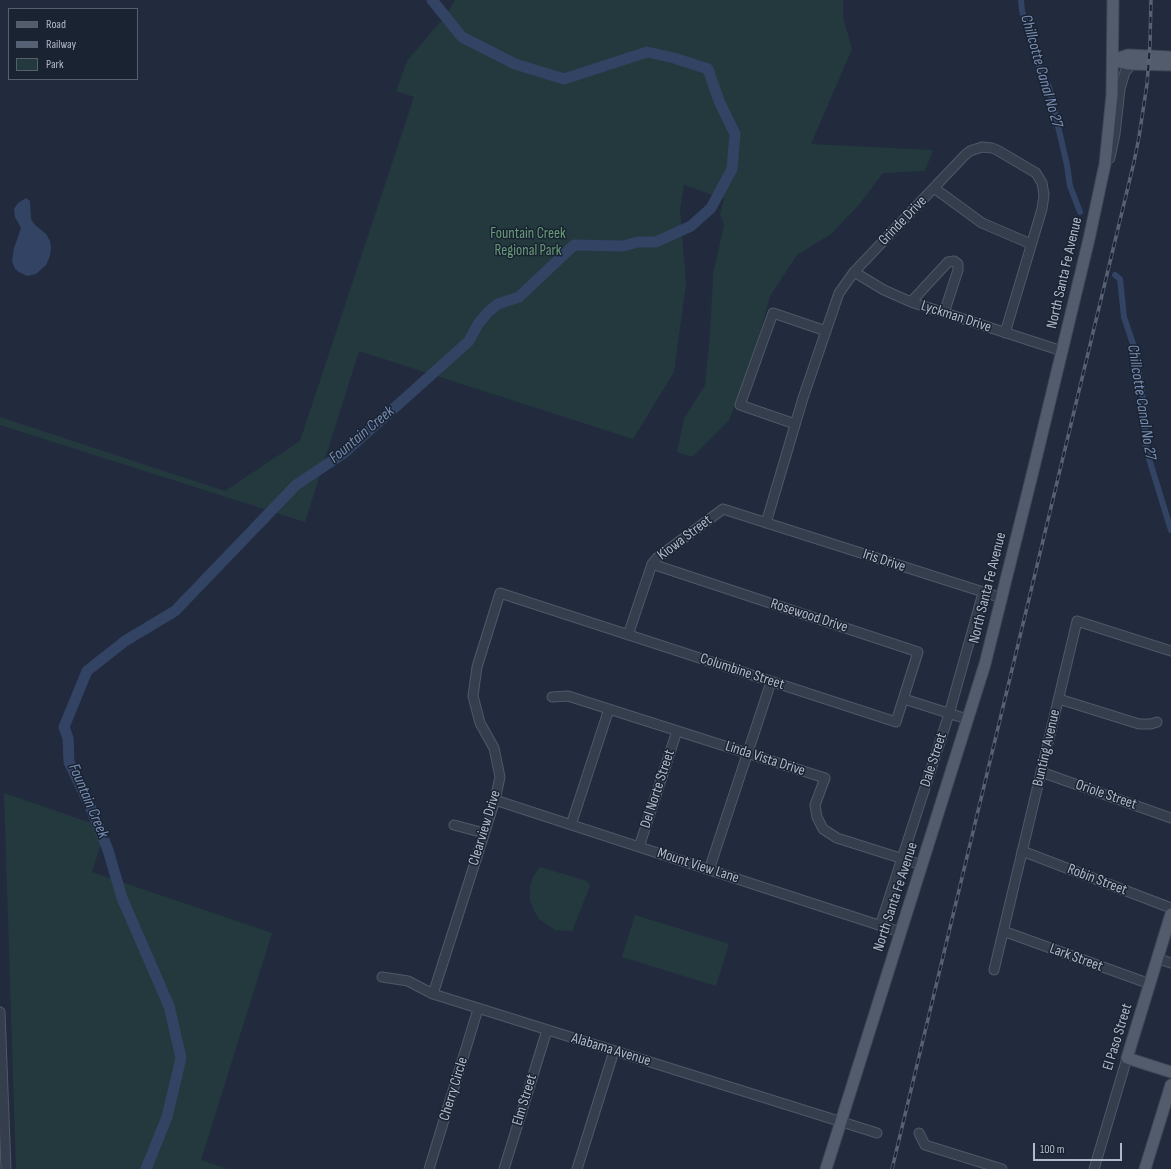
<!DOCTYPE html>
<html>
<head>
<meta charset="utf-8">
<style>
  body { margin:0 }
  #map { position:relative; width:1171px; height:1169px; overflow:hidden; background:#212b3d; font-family:"Sofia Sans Condensed",sans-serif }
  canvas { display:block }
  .legend { position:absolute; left:8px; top:8px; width:130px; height:72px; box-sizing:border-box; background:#1a2332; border:1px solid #565f6e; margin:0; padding:5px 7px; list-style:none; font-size:12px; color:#b1b8c9 }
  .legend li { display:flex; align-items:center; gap:8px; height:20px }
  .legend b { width:20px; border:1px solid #565f6e }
  .scale { position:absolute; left:1033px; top:1143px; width:89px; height:18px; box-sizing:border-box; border:2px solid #b1b8c9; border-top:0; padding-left:5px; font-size:12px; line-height:14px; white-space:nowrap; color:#b1b8c9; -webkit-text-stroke:3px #1a2332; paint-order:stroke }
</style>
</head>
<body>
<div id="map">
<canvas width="1171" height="1169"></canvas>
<ul class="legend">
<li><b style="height:5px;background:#535c6d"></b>Road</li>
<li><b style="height:5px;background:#576175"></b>Railway</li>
<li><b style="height:11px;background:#23393e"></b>Park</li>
</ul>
<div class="scale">100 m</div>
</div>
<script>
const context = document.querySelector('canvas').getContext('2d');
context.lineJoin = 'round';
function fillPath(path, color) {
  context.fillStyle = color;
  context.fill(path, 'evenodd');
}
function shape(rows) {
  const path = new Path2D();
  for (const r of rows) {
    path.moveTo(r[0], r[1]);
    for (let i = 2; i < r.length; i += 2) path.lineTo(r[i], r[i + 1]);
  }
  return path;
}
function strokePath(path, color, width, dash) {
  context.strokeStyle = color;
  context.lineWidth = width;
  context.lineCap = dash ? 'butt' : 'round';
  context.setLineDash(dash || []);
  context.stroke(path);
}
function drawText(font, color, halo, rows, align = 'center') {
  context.font = font + ' "Sofia Sans Condensed",sans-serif';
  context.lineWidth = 3;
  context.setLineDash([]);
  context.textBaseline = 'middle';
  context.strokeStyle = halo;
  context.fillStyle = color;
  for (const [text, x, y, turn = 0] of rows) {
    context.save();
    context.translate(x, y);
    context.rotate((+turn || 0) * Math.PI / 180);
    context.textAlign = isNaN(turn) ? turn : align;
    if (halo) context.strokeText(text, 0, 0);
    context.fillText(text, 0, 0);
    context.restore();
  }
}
fillPath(shape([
  [455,0,843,0,843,17,852,49,811,144,933,150,925,171,883,173,858,206,831,234,797,255,770,296,751,365,729,420,692,457,677,452,684,419,705,385,710,334,713,275,724,225,720,215,724,199,684,185,680,209,686,284,674,372,633,439,359,351,305,522,0,425,0,417,225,491,300,441,414,97,396,91,407,61,446,15],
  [4,793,106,828,92,872,272,933,201,1160,227,1169,16,1169],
  [540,867,587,881,590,886,572,931,555,930,539,919,533,909,530,900,530,886,534,875],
  [635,915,729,944,716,986,622,957]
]), '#23393e');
fillPath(shape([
  [26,198,30,201,31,219,35,225,46,234,50,241,51,247,50,256,46,265,36,274,27,276,19,272,15,269,12,261,14,248,21,228,15,217,14,209,18,203]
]), '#324364');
strokePath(shape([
  [1021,0,1022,11,1040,69,1049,87,1067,165,1070,186,1080,212],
  [1115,275,1120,279,1124,317,1135,350,1144,405,1146,449,1171,530]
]), '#324364', 6);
strokePath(shape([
  [146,1169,167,1117,181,1058,169,1006,122,898,108,850,90,806,69,762,68,738,64,727,87,671,125,641,175,611,296,485,344,453,469,341,478,324,488,312,498,304,519,297,574,245,623,246,638,242,656,242,691,226,711,208,732,169,735,134,719,101,708,69,674,58,647,52,564,79,515,64,462,37,432,0]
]), '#324364', 11);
const minor = shape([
  [1110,158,1115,134,1120,89,1125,72,1132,64],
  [934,188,982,223,1031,244],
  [854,272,884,290,911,302,1062,351],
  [911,302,948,262,954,261,958,264,958,270,944,313],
  [795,424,740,405,773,313,826,331],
  [766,523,803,398,839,293,854,272,965,155,970,151,982,147,992,148,997,150,1036,173,1042,183,1044,195,1042,209,1005,333],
  [628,635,652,564,657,558,723,509,1002,598],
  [552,697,568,696,825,778,815,805,817,817,823,829,837,838,922,865],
  [904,699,967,719],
  [1059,699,1139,724,1151,724,1157,722],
  [1041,772,1171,818],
  [495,800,900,932],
  [454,825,484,833],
  [571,825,609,709],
  [639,847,677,731],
  [1022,851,1171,908],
  [709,870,771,682],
  [880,926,949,714,983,593],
  [1003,931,1150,984],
  [1157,958,1171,963],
  [994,970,1077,621,1171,651],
  [382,977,408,981,433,994,877,1133],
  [433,994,495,800,500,777,494,748,480,723,473,696,477,667,500,593,896,722,918,652,652,564],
  [0,1012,6,1169],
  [919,1133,925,1145,1002,1169],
  [429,1169,478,1009],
  [504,1169,547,1030],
  [577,1169,614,1051],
  [1094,1169,1127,1058]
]);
const major = shape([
  [1113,60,1128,55,1171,57],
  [1113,60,1128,64,1171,65],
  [1171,914,1127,1058,1171,1072],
  [826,1169,985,664,1035,463,1089,239,1105,164,1112,95,1113,0],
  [1145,1169,1171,1085]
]);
strokePath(minor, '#505868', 11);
strokePath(major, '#3e4756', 13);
strokePath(minor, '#353e4d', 9);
strokePath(major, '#535c6d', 11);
const rail = shape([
  [892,1169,1134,162,1139,137,1147,84,1150,44,1151,0]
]);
strokePath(rail, '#576175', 3.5);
strokePath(rail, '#1a2332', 2, [6]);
drawText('15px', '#b1b8c9', '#1a2332', [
  ["Grinde Drive",903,221,-46],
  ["North Santa Fe Avenue",1065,273,-77],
  ["Lyckman Drive",956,317,18],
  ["Kiowa Street",685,538,-37],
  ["Iris Drive",884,561,18],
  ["North Santa Fe Avenue",988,588,-76],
  ["Rosewood Drive",809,616,18],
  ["Columbine Street",742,672,18],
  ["Bunting Avenue",1047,748,-77],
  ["Linda Vista Drive",765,759,18],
  ["Dale Street",934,760,-72],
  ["Del Norte Street",658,789,-72],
  ["Oriole Street",1106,795,19],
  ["Clearview Drive",485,828,-73],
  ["Mount View Lane",698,866,18],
  ["Robin Street",1097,880,21],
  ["North Santa Fe Avenue",896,897,-72],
  ["Lark Street",1076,958,20],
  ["El Paso Street",1118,1037,-73],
  ["Alabama Avenue",611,1050,17],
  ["Cherry Circle",454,1089,-73],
  ["Elm Street",525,1100,-73]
]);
drawText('15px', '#669b76', '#1a2332', [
  ["Fountain Creek",528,234],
  ["Regional Park",528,251]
]);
drawText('italic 16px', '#768cb2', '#1a2332', [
  ["Chillcotte Canal No 27",1041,71,74],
  ["Chillcotte Canal No 27",1141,402,81],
  ["Fountain Creek",362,435,-40],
  ["Fountain Creek",88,801,67]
]);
</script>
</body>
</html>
